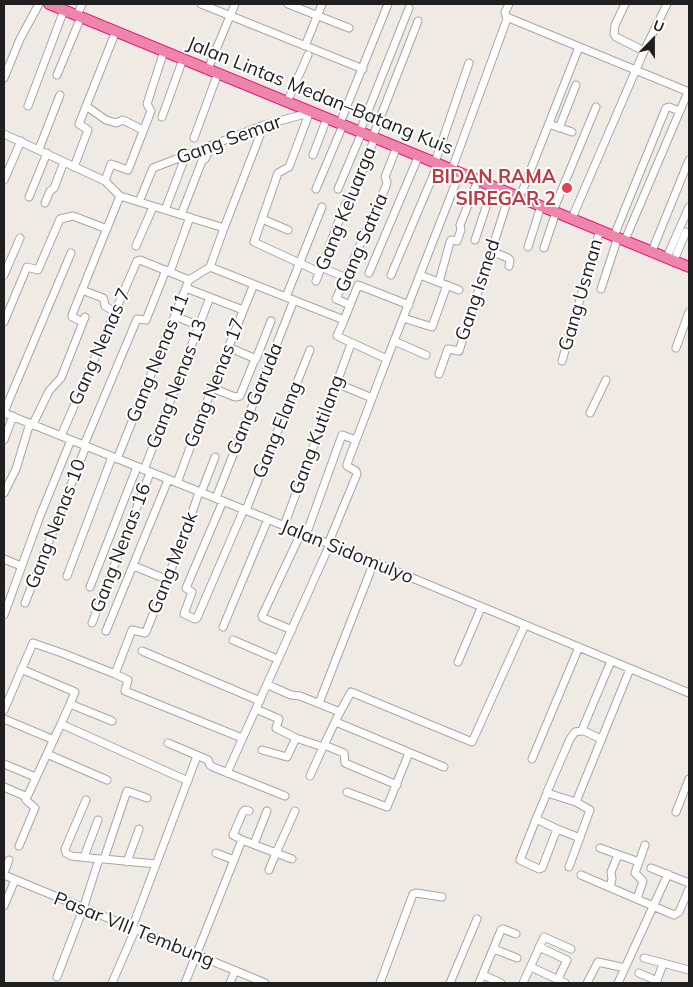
<!DOCTYPE html>
<html>
<head>
<meta charset="utf-8">
<style>
  body { margin:0 }
  #map { position:relative; width:693px; height:987px; overflow:hidden; background:#f0eae4; font-family:Mulish,sans-serif }
  canvas { display:block }
  .frame { position:absolute; inset:0; border:5px solid #1f1f1f; pointer-events:none }
  .north { position:absolute; left:628px; top:15px; width:50px; height:50px; -webkit-text-stroke:4px #fff; paint-order:stroke; rotate:22deg; font-size:14px; font-weight:700; line-height:20px; text-align:center; color:#1f1f1f }
  .north::after { content:''; display:block; margin:auto; width:18px; height:22px; background:#1f1f1f; clip-path:polygon(50% 0,100% 100%,50% 72%,0 100%) }
</style>
</head>
<body>
<div id="map">
<canvas width="693" height="987"></canvas>
<div class="frame"></div>
<div class="north">U</div>
</div>
<script>
const context = document.querySelector('canvas').getContext('2d');
context.lineJoin = 'round';
function shape(rows) {
  const path = new Path2D();
  for (const r of rows) {
    path.moveTo(r[0], r[1]);
    for (let i = 2; i < r.length; i += 2) path.lineTo(r[i], r[i + 1]);
  }
  return path;
}
function strokePath(path, color, width, dash) {
  context.strokeStyle = color;
  context.lineWidth = width;
  context.lineCap = dash ? 'butt' : 'round';
  context.setLineDash(dash || []);
  context.stroke(path);
}
function drawText(font, color, halo, rows, align = 'center') {
  context.font = font + ' Mulish,sans-serif';
  context.lineWidth = 4;
  context.setLineDash([]);
  context.textBaseline = 'middle';
  context.strokeStyle = halo;
  context.fillStyle = color;
  for (const [text, x, y, turn = 0] of rows) {
    context.save();
    context.translate(x, y);
    context.rotate((+turn || 0) * Math.PI / 180);
    context.textAlign = isNaN(turn) ? turn : align;
    if (halo) context.strokeText(text, 0, 0);
    context.fillText(text, 0, 0);
    context.restore();
  }
}
const minor = shape([
  [201,4,363,69],
  [288,4,349,28],
  [625,4,615,25,614,34,616,37,644,51],
  [77,15,82,4],
  [507,19,509,18,689,92],
  [305,46,322,4],
  [208,69,235,4],
  [57,75,81,17],
  [4,78,20,39,39,4],
  [287,102,308,55],
  [28,106,64,10],
  [86,106,106,120,116,123,123,120,143,130],
  [310,111,289,167,278,173,254,242,319,272],
  [162,117,183,59],
  [340,123,388,4],
  [549,124,572,132],
  [559,128,576,85],
  [360,131,409,8],
  [4,134,105,181,120,196,224,228,210,267,344,320,337,336,387,359,460,172],
  [373,136,418,21],
  [194,138,218,73],
  [39,149,60,95],
  [313,155,327,118],
  [435,162,469,63],
  [74,167,88,130,79,124,116,31],
  [452,169,507,19,505,12,509,4],
  [4,180,21,141],
  [105,181,111,164,128,170,151,111,147,104,164,51],
  [316,189,343,125],
  [338,189,362,132],
  [29,197,47,153],
  [520,197,579,47],
  [139,202,153,168,264,125,309,113],
  [45,203,50,191,54,188,64,162],
  [165,210,186,155],
  [553,211,596,107],
  [181,215,202,161,205,159,211,146],
  [572,218,644,51,667,4],
  [262,219,288,230],
  [224,228,264,125],
  [614,236,666,108,669,107,680,111],
  [475,240,493,186],
  [625,240,688,92],
  [136,246,153,207],
  [528,247,541,206],
  [544,248,556,212],
  [491,251,508,258,510,260,509,266],
  [652,251,689,160],
  [667,257,689,207],
  [674,260,686,232],
  [321,267,346,278],
  [170,272,190,217],
  [369,273,419,155],
  [4,275,20,238],
  [391,275,438,164],
  [420,275,459,290],
  [316,281,345,205,354,194,375,137],
  [439,282,450,242,451,240,457,241,461,230,460,225,478,180],
  [186,288,243,310],
  [601,289,618,237],
  [82,290,103,298,104,300,105,306,115,312],
  [286,297,322,207],
  [350,305,336,299,386,186,387,182,385,177,397,146],
  [175,316,199,326],
  [403,318,432,327,447,285],
  [344,320,358,285,409,305],
  [4,322,27,267,38,270,60,219,73,216,107,229],
  [83,322,72,317,72,315,120,196],
  [394,341,426,355],
  [228,347,256,359,271,321],
  [676,348,689,312],
  [562,361,600,230],
  [439,374,448,349,459,351,510,193],
  [336,383,372,398],
  [212,388,235,397,240,396,255,359],
  [4,412,71,253],
  [4,413,374,562,689,693],
  [590,413,606,380],
  [33,424,49,391,61,378,85,317],
  [61,436,137,261,140,260,189,280],
  [4,440,13,416],
  [84,445,137,319,146,320,166,270],
  [117,459,189,280,210,267],
  [144,470,210,297],
  [177,483,212,388,254,284],
  [4,493,16,469,30,423],
  [201,493,215,457],
  [216,498,294,300],
  [223,501,186,588,192,592,184,614,195,619,197,618,244,509],
  [246,510,310,350],
  [284,526,351,344],
  [306,535,342,435,356,440],
  [328,544,357,474,356,471,347,466,347,464,387,359],
  [4,559,21,566],
  [134,566,168,580],
  [67,576,112,457],
  [90,587,137,467],
  [25,603,86,446],
  [4,615,40,516,71,440],
  [92,623,150,473],
  [223,627,268,519],
  [292,630,263,618,262,616,301,533],
  [106,631,168,480],
  [233,640,277,659],
  [142,651,260,701],
  [458,662,481,608],
  [21,669,75,692,70,704,112,721],
  [115,674,128,680,125,691,242,738],
  [268,685,291,695,300,696,340,712],
  [319,703,374,562],
  [256,709,279,719,276,728,296,738],
  [4,710,33,643,62,653,115,674,132,630,145,633,146,632,185,534,199,492],
  [4,719,54,740],
  [336,722,444,767],
  [61,724,70,704],
  [601,739,582,730,611,661],
  [168,743,208,760,210,765,213,767,285,796],
  [324,745,344,753,345,763,397,785],
  [262,750,287,757,296,738,323,747,340,712,351,692,472,742,525,625],
  [532,759,579,647],
  [4,764,33,776],
  [227,773,330,544],
  [310,776,323,747],
  [107,780,47,754,61,724,188,781],
  [4,787,27,797],
  [347,792,387,807,409,753],
  [547,792,570,739,575,732,582,731],
  [86,800,65,849,66,853,71,856,99,859],
  [576,802,630,669],
  [249,811,245,810,243,812,233,835,242,840,276,853,269,870],
  [676,812,689,779],
  [536,819,520,860,539,869,542,868,557,829,536,819,547,793,576,802,590,810,569,867],
  [557,829,580,838],
  [254,844,267,811],
  [19,846,35,808,26,800,27,797,47,754],
  [600,848,639,862,635,873,643,881,637,899],
  [216,853,234,860],
  [84,857,98,820],
  [104,859,156,864],
  [292,859,276,853,295,811],
  [127,862,139,829],
  [639,862,645,845],
  [651,868,689,883],
  [4,873,9,860],
  [4,875,265,983],
  [581,875,674,915,679,912,689,889],
  [610,887,612,879,611,872,618,855],
  [4,906,15,880],
  [132,928,197,756],
  [539,947,567,960,558,979],
  [494,949,517,958],
  [644,958,689,970],
  [531,967,565,983],
  [639,973,657,981],
  [483,975,501,983],
  [57,977,83,909,99,859,104,859,127,791,147,798],
  [112,983,135,930],
  [185,983,242,840],
  [230,983,235,971],
  [380,983,413,894,416,893,442,897],
  [450,983,477,919],
  [479,983,501,930,503,929,516,934],
  [523,983,544,937,571,949],
  [587,983,598,962,625,968],
  [618,983,668,874],
  [656,983,663,964]
]);
const highway = shape([
  [49,4,689,267]
]);
strokePath(minor, '#a6a6a6', 9);
strokePath(highway, '#e71880', 12);
strokePath(minor, '#fff', 7);
strokePath(highway, '#ed86aa', 10);
for (const [x, y, r, color] of [
  [567,188,6,"#e0444e"]
]) {
  const dot = new Path2D();
  dot.arc(x, y, r, 0, 2 * Math.PI);
  context.fillStyle = color;
  context.fill(dot);
  strokePath(dot, '#fff', 2);
}
drawText('19px', '#1f1f1f', '#fff', [
  ["Jalan Lintas Medan–Batang Kuis",320,96,22],
  ["Gang Semar",229,140,-20],
  ["Gang Keluarga",346,209,-68],
  ["Gang Satria",362,243,-67],
  ["Gang Ismed",478,290,-72],
  ["Gang Usman",581,295,-74],
  ["Gang Nenas 7",100,347,-66],
  ["Gang Nenas 11",158,358,-68],
  ["Gang Nenas 17",215,383,-69],
  ["Gang Nenas 13",177,384,-69],
  ["Gang Garuda",255,399,-68],
  ["Gang Elang",278,430,-68],
  ["Gang Kutilang",317,435,-70],
  ["Gang Nenas 10",56,524,-69],
  ["Gang Nenas 16",121,548,-69],
  ["Jalan Sidomulyo",347,552,22],
  ["Gang Merak",173,563,-69],
  ["Pasar VIII Tembung",134,930,22]
]);
drawText('bold 19px', '#be3a42', '#fff', [
  ["BIDAN RAMA",556,177],
  ["SIREGAR 2",556,199]
], 'right');
</script>
</body>
</html>
